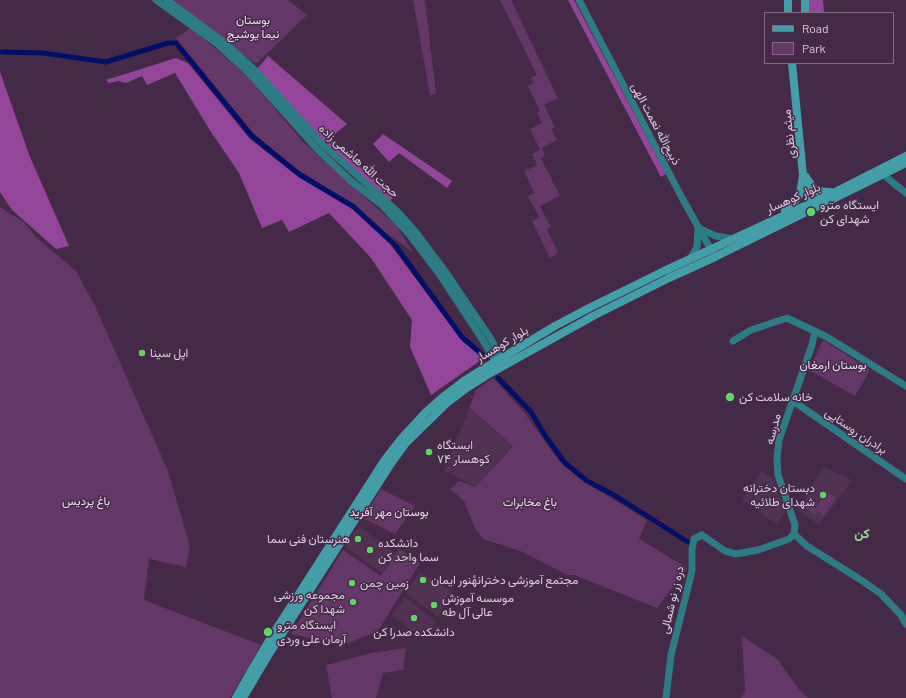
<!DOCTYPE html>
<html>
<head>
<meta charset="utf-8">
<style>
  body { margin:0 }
  #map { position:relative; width:906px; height:698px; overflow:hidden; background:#442a46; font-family:Barlow,sans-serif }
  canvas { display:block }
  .legend { position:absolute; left:764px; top:12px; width:130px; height:52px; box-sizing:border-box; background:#442a46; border:1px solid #826c84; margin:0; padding:5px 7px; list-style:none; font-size:12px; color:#dfcfe0 }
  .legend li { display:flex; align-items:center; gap:8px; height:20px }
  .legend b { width:20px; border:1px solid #826c84 }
</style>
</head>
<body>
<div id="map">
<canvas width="906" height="698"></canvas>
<ul class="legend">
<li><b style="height:5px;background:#439ea7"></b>Road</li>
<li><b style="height:11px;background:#633766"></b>Park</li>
</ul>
</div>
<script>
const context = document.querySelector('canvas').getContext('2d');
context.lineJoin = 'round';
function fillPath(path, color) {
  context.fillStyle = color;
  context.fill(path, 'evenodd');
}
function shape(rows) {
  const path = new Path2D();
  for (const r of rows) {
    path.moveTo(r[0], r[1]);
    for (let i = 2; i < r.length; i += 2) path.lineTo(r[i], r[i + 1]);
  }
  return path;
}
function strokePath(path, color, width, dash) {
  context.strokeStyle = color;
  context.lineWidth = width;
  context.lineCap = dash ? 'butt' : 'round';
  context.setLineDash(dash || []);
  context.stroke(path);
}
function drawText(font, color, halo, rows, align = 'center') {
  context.font = font + ' Barlow,Vazirmatn,sans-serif';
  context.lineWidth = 3;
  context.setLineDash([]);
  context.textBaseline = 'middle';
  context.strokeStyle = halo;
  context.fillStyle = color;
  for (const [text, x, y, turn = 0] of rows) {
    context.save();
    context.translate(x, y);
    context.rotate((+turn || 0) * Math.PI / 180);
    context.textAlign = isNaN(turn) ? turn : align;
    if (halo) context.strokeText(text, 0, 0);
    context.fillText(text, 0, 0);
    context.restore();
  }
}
fillPath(shape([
  [469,409,512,446,475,486,444,471],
  [824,467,852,480,819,525,797,510],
  [762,471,775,480,778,495,787,509,776,524,742,499],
  [362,528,395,553,382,573,345,547,356,529],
  [420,572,453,592,438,617,406,593],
  [404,597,436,621,424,639,392,616]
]), '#513253');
fillPath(shape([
  [171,0,288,0,307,15,256,64],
  [413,0,425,0,436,94,430,95],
  [500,0,511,0,558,98,544,105,555,127,551,129,557,140,542,148,545,156,541,158,560,196,540,206,551,227,547,229,558,253,550,258,532,221,539,217,528,196,534,193,524,171,537,165,532,154,540,150,530,129,542,123,537,112,540,111,528,86,534,83,531,78,537,75],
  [191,28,247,75,303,142,395,224,413,252,384,231,351,203,294,167,255,135,176,38],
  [0,207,24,222,37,238,76,271,96,308,168,471,190,546,186,567,149,559,144,600,261,645,230,698,0,698],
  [823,340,870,370,855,396,809,370],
  [493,378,523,411,559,461,593,487,647,520,639,539,687,568,657,608,574,575,567,575,523,552,483,539,475,528,464,501,450,489,459,481,475,487,513,446,469,408,476,390],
  [381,489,415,506,395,534,363,518],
  [827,492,836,498,824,516,818,511,815,515,805,508,808,504,815,509],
  [399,549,420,563,378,631,343,645,291,634,343,550,381,576],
  [742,636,777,659,799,689,808,698,741,698,745,692],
  [406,648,403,670,383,673,376,698,332,698,326,665,371,653]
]), '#633766');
fillPath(shape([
  [568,0,574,0,666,174,661,177],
  [807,0,823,0,824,13,808,13],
  [268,56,347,124,324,143,257,69],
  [176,58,188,63,250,139,291,171,350,207,390,244,463,342,484,358,431,395,410,347,412,320,371,258,329,213,289,232,282,220,262,228,239,173,211,132,175,73,147,85,142,76,126,83,118,81,109,83,106,80],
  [0,72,30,157,69,246,56,249,12,210,0,192],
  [383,134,452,181,447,188,399,153,389,162,373,144],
  [332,140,354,162,394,196,390,201,327,145]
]), '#924599');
strokePath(shape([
  [2,52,43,53,106,62,168,43,176,43,251,135,300,175,354,207,395,245,462,337,486,358],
  [498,378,531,412,546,437,565,463,587,481,614,495,688,542]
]), '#010f68', 5);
strokePath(shape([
  [156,0,216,43,248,72,317,149,351,181,383,206,408,233,440,275,484,342,498,366],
  [167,0,225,43,253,68,323,145,397,211,415,231,445,271,491,339,503,363],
  [579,0,681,196,715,257],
  [883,174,892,182,906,193],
  [698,228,716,236,733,239],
  [690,259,697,247,698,228],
  [733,341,751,330,787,318,827,337,906,386],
  [793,401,906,479],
  [794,534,807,546,861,580,881,594,901,615,906,624],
  [666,698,671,655,692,571,692,549,694,539,702,535,725,551,736,554,758,550,789,539,794,534,795,525,778,475,777,458,779,440,812,345,815,331]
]), '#2d7b83', 7);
strokePath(shape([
  [788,0,788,13],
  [805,0,805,13],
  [806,177,810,207],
  [808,180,815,191,830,192],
  [785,211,792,205,800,194,803,175,792,63],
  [236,698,251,671,270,639,384,461,401,439,426,412,443,397,464,381,483,369,555,326,591,307,664,271,835,192,906,156],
  [243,698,269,654,390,465,406,443,448,402,468,387,487,375,595,315,669,278,715,257,906,163]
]), '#439ea7', 8);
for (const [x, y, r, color] of [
  [811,212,5,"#63d468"],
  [142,353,4,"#63d468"],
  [730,397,5,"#63d468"],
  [429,452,4,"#63d468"],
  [823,495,4,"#63d468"],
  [358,539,4,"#63d468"],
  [370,550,4,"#63d468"],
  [423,580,4,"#63d468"],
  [352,583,4,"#63d468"],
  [353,602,4,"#63d468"],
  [434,605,4,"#63d468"],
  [414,618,4,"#63d468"],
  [268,632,5,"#63d468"]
]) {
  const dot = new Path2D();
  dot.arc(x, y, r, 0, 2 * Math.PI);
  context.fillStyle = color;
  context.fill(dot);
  strokePath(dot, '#442a46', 1.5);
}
drawText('12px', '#f1dcf2', '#442a46', [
  ["بوستان",253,20],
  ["نیما یوشیج",253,34],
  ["بوستان ارمغان",833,365],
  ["باغ پردیس",86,501],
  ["باغ مخابرات",530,502],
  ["بوستان مهر آفرید",389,512]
]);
drawText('12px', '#dfcfe0', '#442a46', [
  ["ذبیح‌الله نعمت الهی",656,124,62],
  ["میثم نظری",789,134,-96],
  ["حجت الله هاشمی زاده",359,161,42],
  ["بلوار کوهسار",793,198,-24],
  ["بلوار کوهسار",502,344,-31],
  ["مدرسه",773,429,-75],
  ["برادران روستایی",856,431,34],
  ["دره زر نو شمالی",672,600,-77]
]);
drawText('12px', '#dfcfe0', '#442a46', [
  ["ایستگاه مترو",820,205],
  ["شهدای کن",820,219],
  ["اپل سینا",150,353],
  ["خانه سلامت کن",739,397],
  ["ایستگاه",437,445],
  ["۷۴ کوهسار",437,459],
  ["دبستان دخترانه",815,488,"right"],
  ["شهدای طلائیه",815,502,"right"],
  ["هنرستان فنی سما",350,539,"right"],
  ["دانشکده",378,543],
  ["سما واحد کن",378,557],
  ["مجتمع آموزشی دخترانهٔنور ایمان",431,580],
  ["زمین چمن",360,583],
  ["مجموعه ورزشی",345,595,"right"],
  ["شهدا کن",345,609,"right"],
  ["موسسه آموزش",442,598],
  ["عالی آل طه",442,612],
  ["ایستگاه مترو",277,625],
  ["آرمان علی وردی",277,639],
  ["دانشکده صدرا کن",414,632,"center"]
], 'left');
drawText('bold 13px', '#9bd59a', '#442a46', [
  ["کن",862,534]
]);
</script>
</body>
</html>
